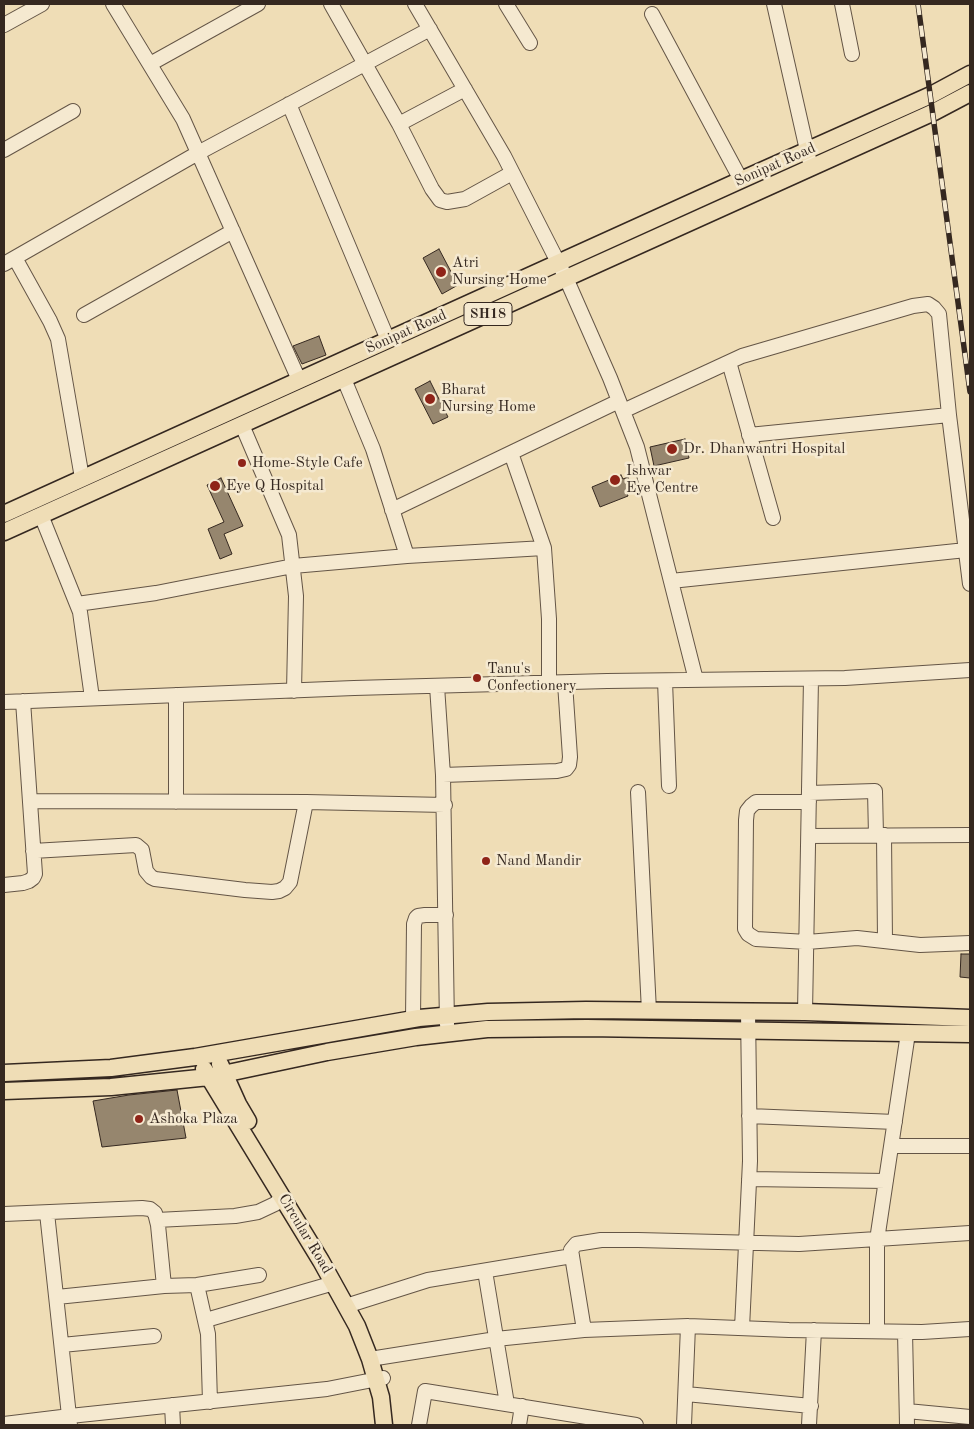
<!DOCTYPE html>
<html>
<head>
<meta charset="utf-8">
<style>
  body { margin:0 }
  #map { position:relative; width:974px; height:1429px; overflow:hidden; background:#efddb6; font-family:"Old Standard TT",serif }
  canvas { display:block }
  .frame { position:absolute; inset:0; border:5px solid #352820; pointer-events:none }
</style>
</head>
<body>
<div id="map">
<canvas width="974" height="1429"></canvas>
<div class="frame"></div>
</div>
<script>
const context = document.querySelector('canvas').getContext('2d');
context.lineJoin = 'round';
function fillPath(path, color) {
  context.fillStyle = color;
  context.fill(path, 'evenodd');
}
function shape(rows) {
  const path = new Path2D();
  for (const r of rows) {
    path.moveTo(r[0], r[1]);
    for (let i = 2; i < r.length; i += 2) path.lineTo(r[i], r[i + 1]);
  }
  return path;
}
function strokePath(path, color, width, dash) {
  context.strokeStyle = color;
  context.lineWidth = width;
  context.lineCap = dash ? 'butt' : 'round';
  context.setLineDash(dash || []);
  context.stroke(path);
}
function drawText(font, color, halo, rows, align = 'center') {
  context.font = font + ' "Old Standard TT",serif';
  context.lineWidth = 5;
  context.setLineDash([]);
  context.textBaseline = 'middle';
  context.strokeStyle = halo;
  context.fillStyle = color;
  for (const [text, x, y, turn = 0] of rows) {
    context.save();
    context.translate(x, y);
    context.rotate((+turn || 0) * Math.PI / 180);
    context.textAlign = isNaN(turn) ? turn : align;
    if (halo) context.strokeText(text, 0, 0);
    context.fillText(text, 0, 0);
    context.restore();
  }
}
const building = shape([
  [439,249,458,285,442,294,423,258,439,249],
  [319,336,326,355,302,364,293,346,319,336],
  [430,381,448,417,433,424,415,389,430,381],
  [685,439,689,458,654,466,650,447,685,439],
  [621,475,623,479,628,477,632,487,626,490,628,496,600,507,592,487,621,475],
  [221,478,243,526,224,534,232,554,220,559,208,529,224,522,207,485,221,478],
  [961,954,970,954,970,978,960,977,961,954],
  [177,1090,186,1138,102,1147,93,1101,129,1095,177,1090]
]);
fillPath(building, '#96866e');
strokePath(building, '#352820', 1);
const minor = shape([
  [113,4,183,119,299,380],
  [331,4,399,124,432,189,440,200,447,202,465,199,512,173],
  [415,4,504,156,566,278,610,378,637,447,696,680],
  [506,4,530,43],
  [774,4,809,159],
  [842,4,852,54],
  [652,14,741,180],
  [4,25,42,4],
  [150,64,258,4],
  [289,104,388,340],
  [399,124,465,89],
  [4,150,73,111],
  [15,258,50,321,58,339,82,478],
  [4,264,198,153,430,29],
  [84,315,233,231],
  [729,362,773,518],
  [344,379,373,449,407,556],
  [623,411,742,356,913,306,928,304,934,308,939,314,949,415,970,584],
  [242,425,289,535,296,596,294,691],
  [749,435,949,415],
  [511,453,544,548,549,619,549,683],
  [392,510,619,401],
  [41,515,80,612,92,698],
  [671,581,966,550],
  [77,604,156,593,293,566,407,556,544,548],
  [665,681,669,786],
  [437,686,443,775],
  [176,695,176,802],
  [4,702,354,688,607,681,845,678,970,670],
  [638,792,649,1011],
  [809,793,875,791,876,835],
  [30,801,306,802,445,805],
  [809,802,756,802,751,806,747,811,746,820,745,929,748,934,756,939,807,942,857,938,920,945,970,943],
  [884,835,885,941],
  [809,836,970,835],
  [33,851,136,845,142,850,146,871,151,877,155,879,245,890,272,892,279,891,285,888,290,882,306,802],
  [4,885,23,883,29,881,33,878,35,874,23,701],
  [805,1012,811,679],
  [413,1019,414,924,416,918,418,916,425,915,446,915],
  [447,1025,443,775,557,771,566,769,569,765,570,757,565,683],
  [749,1116,895,1122],
  [891,1146,970,1146],
  [749,1179,886,1181],
  [47,1213,70,1425],
  [4,1214,142,1208,150,1209,155,1213,158,1225,164,1286],
  [157,1220,235,1216,258,1212,275,1204,283,1197],
  [572,1256,584,1330],
  [485,1271,507,1404],
  [197,1285,208,1334,210,1402],
  [57,1297,164,1286,197,1285,259,1275],
  [346,1306,428,1280,572,1256,571,1250,576,1244,601,1240,638,1240,799,1244,970,1233],
  [206,1320,334,1283],
  [742,1328,750,1161,748,1012],
  [877,1331,877,1240,908,1033],
  [905,1332,907,1425],
  [62,1345,154,1336],
  [370,1359,496,1339,584,1330,688,1326,789,1330,922,1332,970,1329],
  [686,1394,811,1406],
  [172,1405,173,1425],
  [907,1411,970,1417],
  [4,1424,70,1416,327,1389,383,1378],
  [419,1425,425,1391,636,1425],
  [519,1425,522,1406],
  [684,1425,688,1326],
  [809,1425,814,1330]
]);
const major = shape([
  [4,514,741,180,931,95,970,74],
  [4,532,934,112,970,93],
  [220,1064,238,1104,248,1121],
  [204,1069,321,1261,357,1326,370,1359,376,1380,381,1397,384,1425],
  [4,1073,111,1068,195,1057,419,1018,488,1012,586,1010,805,1012,970,1018],
  [4,1091,111,1087,209,1077,327,1052,416,1037,487,1029,587,1028,970,1034]
]);
strokePath(minor, '#645546', 16);
strokePath(major, '#352820', 19);
strokePath(minor, '#f5e9d0', 14);
strokePath(major, '#efddb6', 16);
const rail = shape([
  [918,4,970,392]
]);
strokePath(rail, '#352820', 5.5);
strokePath(rail, '#f5e9d0', 4, [11]);
for (const [x, y, r, color] of [
  [441,272,6,"#8f2418"],
  [430,399,6,"#8f2418"],
  [672,449,6,"#8f2418"],
  [242,463,5,"#8f2418"],
  [615,480,6,"#8f2418"],
  [215,486,6,"#8f2418"],
  [477,678,5,"#8f2418"],
  [486,861,5,"#8f2418"],
  [139,1119,5,"#8f2418"]
]) {
  const dot = new Path2D();
  dot.arc(x, y, r, 0, 2 * Math.PI);
  context.fillStyle = color;
  context.fill(dot);
  strokePath(dot, '#f5e9d0', 2);
}
for (const [x, y, w] of [
  [488,314,48]
]) {
  const box = new Path2D();
  box.roundRect(x - w / 2, y - 11.5, w, 23, 4);
  context.fillStyle = '#f5e9d0';
  context.fill(box);
  strokePath(box, '#352820', 1);
}
drawText('bold 14px', '#352820', null, [
  ["SH18",488,314]
]);
drawText('15px', '#352820', '#f5e9d0', [
  ["Sonipat Road",775,165,-24],
  ["Sonipat Road",406,332,-24],
  ["Circular Road",305,1234,59]
]);
drawText('15px', '#352820', '#f5e9d0', [
  ["Atri",452,263],
  ["Nursing Home",452,280],
  ["Bharat",441,390],
  ["Nursing Home",441,407],
  ["Dr. Dhanwantri Hospital",683,449],
  ["Home-Style Cafe",252,463],
  ["Ishwar",626,471],
  ["Eye Centre",626,488],
  ["Eye Q Hospital",226,486],
  ["Tanu's",487,669],
  ["Confectionery",487,686],
  ["Nand Mandir",496,861],
  ["Ashoka Plaza",149,1119]
], 'left');
</script>
</body>
</html>
